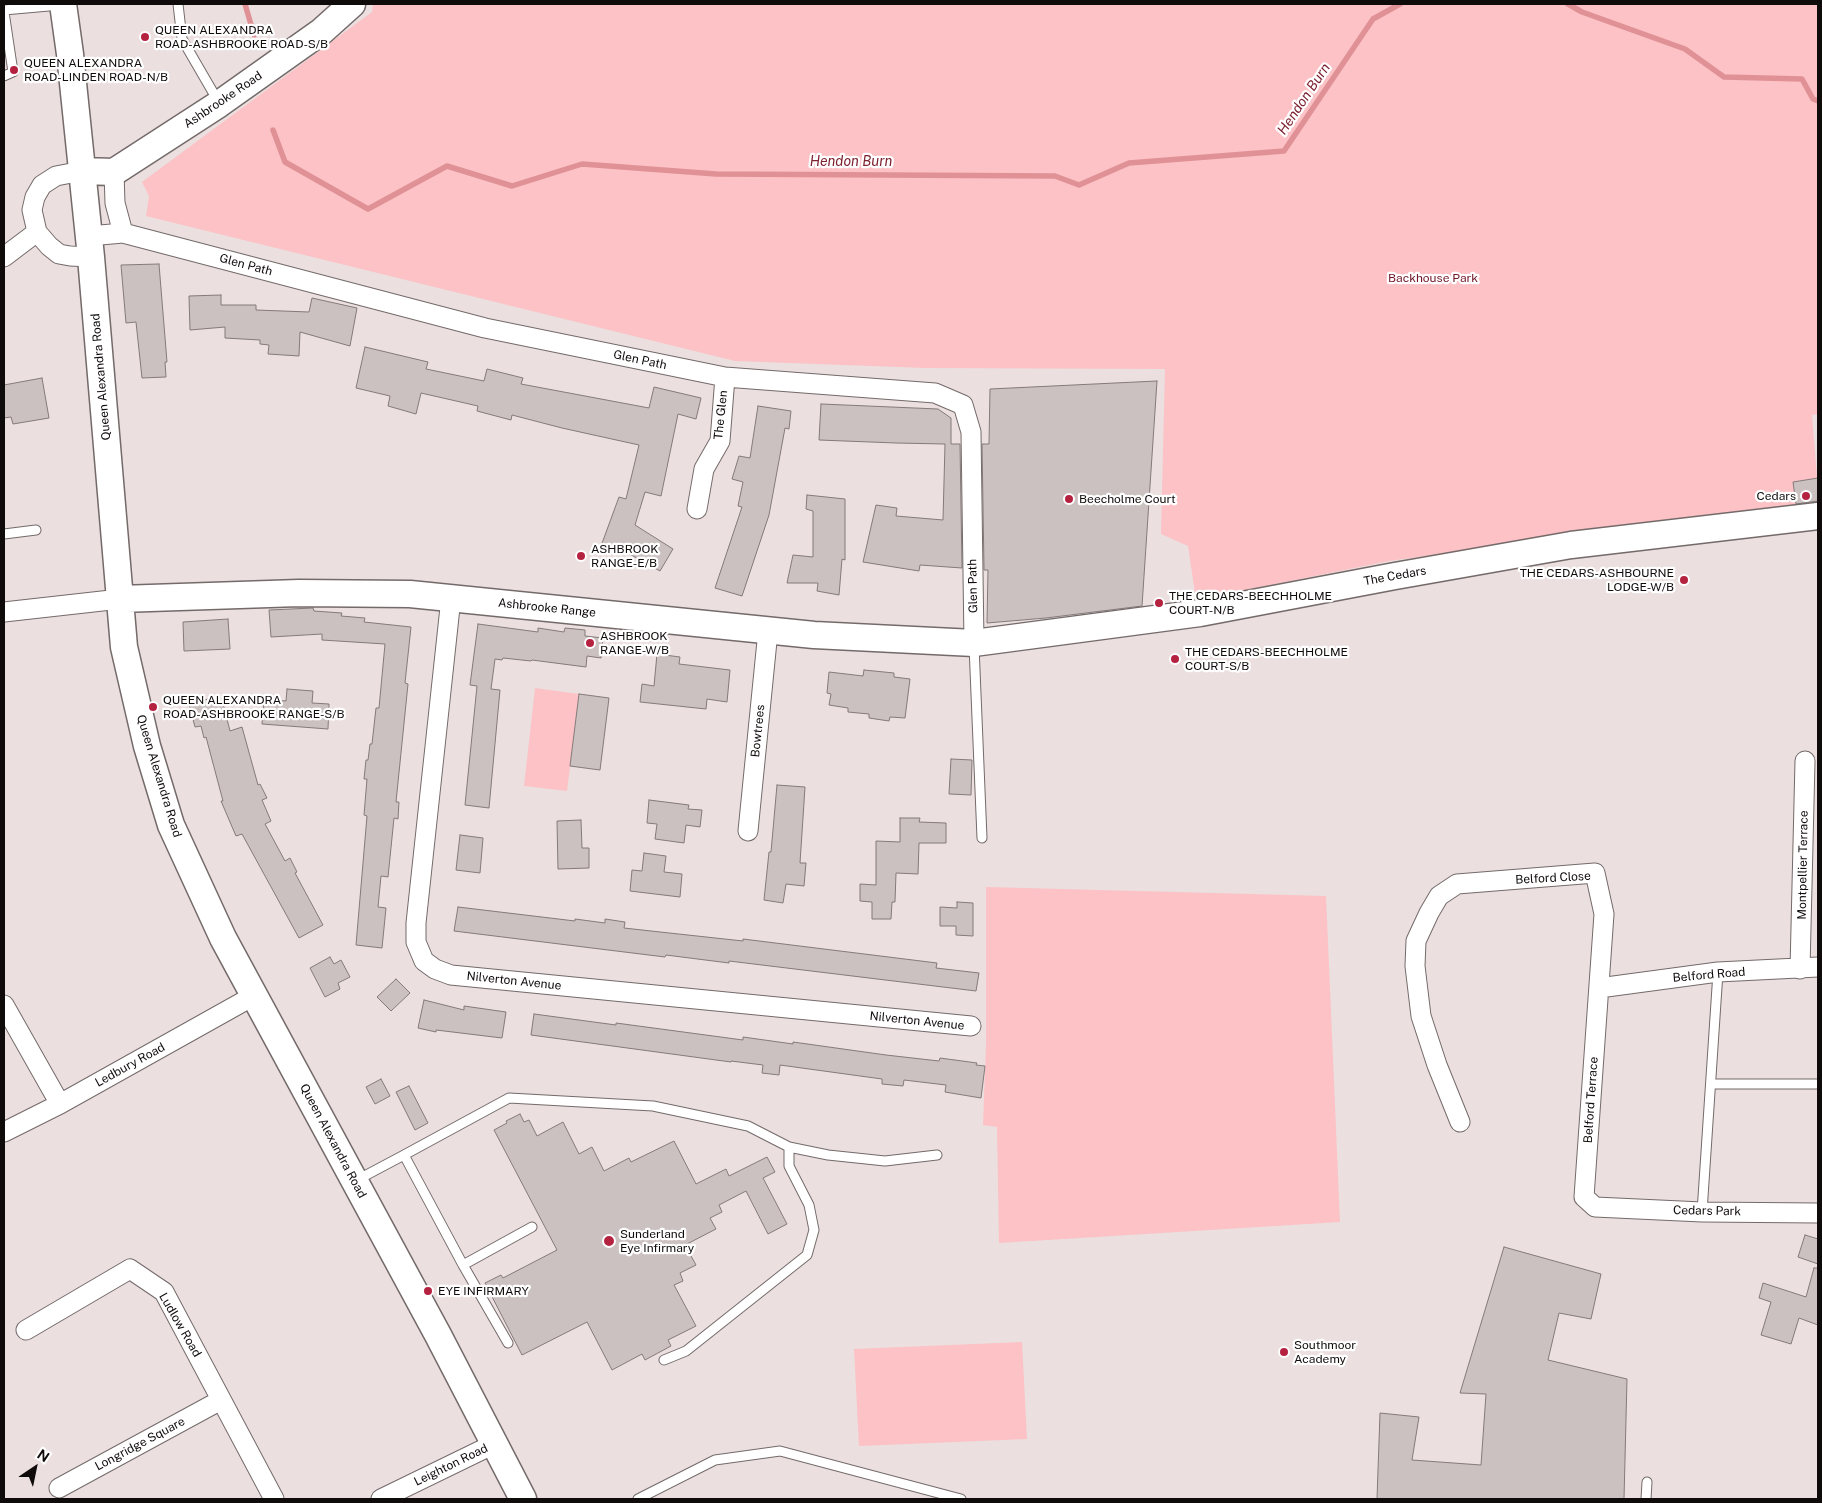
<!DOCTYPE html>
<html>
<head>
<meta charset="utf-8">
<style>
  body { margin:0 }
  #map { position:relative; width:1822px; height:1503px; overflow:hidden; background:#ebdfdf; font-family:"Public Sans",sans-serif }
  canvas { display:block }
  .frame { position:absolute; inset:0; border:5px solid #0f0b0b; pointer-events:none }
  .north { position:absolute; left:10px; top:1443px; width:50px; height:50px; -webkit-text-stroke:4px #fff; paint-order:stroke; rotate:34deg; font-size:14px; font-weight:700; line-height:20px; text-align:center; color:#0f0b0b }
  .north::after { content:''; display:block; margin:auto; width:18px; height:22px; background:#0f0b0b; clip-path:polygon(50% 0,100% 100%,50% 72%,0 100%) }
</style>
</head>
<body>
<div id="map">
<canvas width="1822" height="1503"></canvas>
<div class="frame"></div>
<div class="north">N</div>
</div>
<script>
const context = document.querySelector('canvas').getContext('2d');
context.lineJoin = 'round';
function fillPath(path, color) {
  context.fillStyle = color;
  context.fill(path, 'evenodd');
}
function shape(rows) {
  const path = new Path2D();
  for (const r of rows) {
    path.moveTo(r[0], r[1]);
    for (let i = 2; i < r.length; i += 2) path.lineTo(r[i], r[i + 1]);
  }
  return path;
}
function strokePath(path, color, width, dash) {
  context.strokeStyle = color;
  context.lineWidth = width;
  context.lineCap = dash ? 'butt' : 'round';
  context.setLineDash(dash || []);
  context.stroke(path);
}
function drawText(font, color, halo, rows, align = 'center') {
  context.font = font + ' "Public Sans",sans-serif';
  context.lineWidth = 4.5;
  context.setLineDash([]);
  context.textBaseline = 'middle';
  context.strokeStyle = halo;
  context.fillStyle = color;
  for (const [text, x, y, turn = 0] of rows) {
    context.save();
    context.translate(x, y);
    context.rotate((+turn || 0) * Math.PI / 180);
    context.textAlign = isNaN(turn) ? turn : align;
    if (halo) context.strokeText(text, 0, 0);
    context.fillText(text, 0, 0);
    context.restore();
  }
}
fillPath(shape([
  [373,4,1818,4,1818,414,1812,415,1817,478,1793,482,1796,508,1571,536,1389,561,1196,600,1188,546,1161,534,1165,369,926,368,735,361,146,216,149,196,142,182,372,12],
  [535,688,579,694,567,791,524,786],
  [986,887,1326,896,1340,1222,999,1243,997,1127,983,1125,986,1045],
  [1022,1342,1027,1439,859,1446,854,1349]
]), '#fcc2c5');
strokePath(shape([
  [245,4,254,35],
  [1568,4,1582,12,1685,49,1724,77,1802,79,1813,99,1818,101],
  [273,130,285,162,368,209,447,166,512,186,582,164,716,174,1055,176,1079,185,1129,163,1284,151,1373,19,1400,4]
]), '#e09196', 5.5);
const building = shape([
  [159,264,167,362,165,362,166,377,142,378,136,322,126,323,121,265,159,264],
  [221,295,221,305,256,305,256,310,309,312,312,298,357,308,350,346,300,332,299,356,268,354,269,345,260,344,260,340,225,338,225,327,190,330,189,296,221,295],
  [365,347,428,362,426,369,484,381,487,369,523,378,521,384,649,408,654,387,701,398,696,419,678,414,661,496,645,492,635,525,673,549,660,571,624,551,601,546,619,497,626,499,639,445,562,428,512,415,511,420,477,411,478,406,421,393,416,414,388,406,390,396,356,388,365,347],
  [42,378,49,418,13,424,11,417,4,418,4,385,42,378],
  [1157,381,1142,606,1046,618,987,623,988,570,984,570,982,444,989,444,990,389,1157,381],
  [821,404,938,409,951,418,951,444,960,444,962,568,920,565,919,571,863,562,876,505,897,508,896,516,943,520,945,444,896,443,819,440,821,404],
  [758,406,791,411,789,429,785,428,769,515,742,596,715,588,742,507,738,506,743,482,732,479,739,456,750,458,758,406],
  [1818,478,1818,501,1796,504,1793,482,1818,478],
  [807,495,845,499,845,560,842,559,839,595,817,591,818,583,787,583,793,555,813,557,813,511,806,509,807,495],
  [313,608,314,611,342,613,341,616,365,618,364,622,411,627,405,683,408,684,396,802,399,802,398,819,394,818,388,877,381,876,378,907,386,908,382,948,356,945,367,816,364,815,367,779,364,779,366,760,368,760,370,744,372,744,376,708,379,708,385,644,322,640,322,634,271,637,269,610,313,608],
  [228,619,230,649,184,651,183,622,228,619],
  [478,624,538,632,538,628,564,632,565,628,585,630,585,636,603,638,601,658,587,656,586,667,532,660,531,661,503,658,502,660,495,659,491,689,500,690,489,808,465,805,477,686,470,685,478,624],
  [657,654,680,657,679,664,730,670,727,702,707,699,706,709,640,702,642,684,654,686,657,654],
  [864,670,894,673,894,677,910,679,905,718,890,717,889,721,869,718,869,714,848,712,848,708,829,705,831,694,827,693,829,672,863,676,864,670],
  [287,689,313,691,312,703,329,704,328,729,262,724,264,699,286,701,287,689],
  [579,694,609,698,600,770,570,766,579,694],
  [212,698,214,705,223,703,230,731,242,727,258,785,260,784,267,798,262,800,271,821,265,824,285,861,290,858,297,872,295,873,323,925,299,938,242,834,236,836,221,801,223,801,206,737,204,738,201,726,195,727,189,704,212,698],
  [951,759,972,760,971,795,949,794,951,759],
  [777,785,805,787,800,863,806,863,804,886,786,884,783,903,764,900,769,852,771,852,777,785],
  [649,800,689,805,688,809,702,810,700,827,686,825,684,843,655,839,657,824,647,823,649,800],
  [900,818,920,818,919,822,946,823,946,843,919,843,918,874,896,873,895,902,892,902,891,919,872,919,872,902,860,901,860,884,876,885,876,841,900,842,900,818],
  [581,820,582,848,589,848,589,868,558,869,557,821,581,820],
  [460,835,483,838,480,873,456,870,460,835],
  [644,853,666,856,664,872,682,874,680,897,630,891,632,870,642,871,644,853],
  [957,902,973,903,973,936,956,935,956,926,940,926,940,907,957,908,957,902],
  [458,907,575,921,575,919,605,923,605,919,625,922,624,928,651,931,743,941,743,939,937,963,936,968,979,973,976,991,729,961,729,963,666,955,665,957,454,931,458,907],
  [330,957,334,964,341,960,350,977,338,983,340,989,325,997,310,968,330,957],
  [396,979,410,993,391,1011,377,997,396,979],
  [424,1000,464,1010,464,1006,506,1012,502,1038,436,1030,436,1032,418,1028,424,1000],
  [534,1014,616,1025,616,1023,743,1040,743,1037,793,1044,793,1042,886,1055,939,1061,940,1058,977,1063,976,1065,985,1066,981,1098,945,1092,946,1085,904,1080,903,1086,882,1084,882,1079,780,1065,779,1075,762,1073,763,1065,731,1061,731,1062,531,1035,534,1014],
  [381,1079,390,1096,375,1104,366,1087,381,1079],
  [409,1086,428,1123,415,1130,396,1092,409,1086],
  [520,1114,524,1122,529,1120,537,1136,563,1122,579,1154,592,1147,604,1171,629,1158,631,1162,674,1141,696,1184,726,1169,729,1176,767,1157,775,1172,763,1178,787,1224,768,1234,746,1191,719,1205,722,1212,710,1218,716,1229,685,1245,696,1265,680,1273,683,1281,674,1285,696,1326,668,1340,671,1346,645,1360,642,1354,612,1370,587,1322,522,1355,485,1283,501,1275,503,1278,557,1250,494,1130,507,1123,506,1121,520,1114],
  [1805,1235,1818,1239,1818,1264,1798,1257,1805,1235],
  [1504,1247,1601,1274,1591,1319,1559,1313,1548,1360,1627,1379,1624,1499,1377,1499,1380,1413,1419,1417,1412,1460,1481,1465,1486,1394,1460,1393,1504,1247],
  [1814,1268,1818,1268,1818,1325,1799,1318,1791,1344,1761,1335,1771,1302,1759,1298,1763,1283,1806,1297,1814,1268]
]);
fillPath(building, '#ccc1c1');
strokePath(building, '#847a7a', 1);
const lane = shape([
  [178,4,182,39,218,101],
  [4,10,60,5],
  [4,12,13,72,4,76],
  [4,534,36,530],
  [974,646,982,838],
  [1711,1084,1818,1084],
  [404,1155,509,1098,653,1106,748,1126,789,1147,828,1155,885,1161,937,1155],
  [357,1180,404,1155,463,1265,532,1227],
  [1702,1212,1718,972],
  [463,1265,508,1343],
  [664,1360,686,1351,807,1255,814,1230,809,1205,789,1166,789,1147],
  [638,1499,715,1460,780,1451,961,1499],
  [1646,1499,1647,1482]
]);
const street = shape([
  [82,171,56,176,42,185,35,197,32,210,37,232,49,246,59,254,70,256,91,257],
  [114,172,115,203,123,233],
  [89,236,123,233,485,328,725,377,935,393,963,405,971,432,974,643],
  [4,257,37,232],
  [697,509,704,469,720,441,725,377],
  [451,598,416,923,416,942,424,961,435,969,451,975,971,1026],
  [4,612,120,599],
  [748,831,768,631],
  [1800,969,1805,761],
  [1599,988,1718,972,1818,967],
  [4,1005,60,1104],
  [1460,1122,1437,1065,1421,1016,1415,966,1416,941,1429,913,1439,896,1457,884,1595,873,1604,914,1584,1197,1595,1207,1702,1212,1818,1213],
  [4,1132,60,1104,255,995],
  [26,1330,130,1269,164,1292,274,1499],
  [59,1488,221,1400],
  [381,1499,494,1444]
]);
const secondary = shape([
  [63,4,70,54,91,257,124,647,147,746,171,825,223,938,438,1335,523,1499],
  [82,171,114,172,219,104,322,31,352,4],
  [120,599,299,593,410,594,814,635,974,643,1200,613,1395,576,1571,545,1818,516]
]);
strokePath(lane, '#746a6a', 11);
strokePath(street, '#746a6a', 21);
strokePath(secondary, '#746a6a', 29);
strokePath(lane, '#fff', 9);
strokePath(street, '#fff', 19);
strokePath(secondary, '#fff', 26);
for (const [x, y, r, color] of [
  [145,37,5,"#b42240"],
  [14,70,5,"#b42240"],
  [1806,496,5,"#b42240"],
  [1069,499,5,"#b42240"],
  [581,556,5,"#b42240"],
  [1684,580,5,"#b42240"],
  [1159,603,5,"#b42240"],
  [590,643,5,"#b42240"],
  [1175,659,5,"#b42240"],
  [153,707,5,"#b42240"],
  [609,1241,6,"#b42240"],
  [428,1291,5,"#b42240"],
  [1284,1352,5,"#b42240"]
]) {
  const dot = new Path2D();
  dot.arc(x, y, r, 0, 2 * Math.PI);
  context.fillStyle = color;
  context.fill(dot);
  strokePath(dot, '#fff', 2);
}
drawText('12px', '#0f0b0b', '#fff', [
  ["QUEEN ALEXANDRA",155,30],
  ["ROAD-ASHBROOKE ROAD-S/B",155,44],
  ["QUEEN ALEXANDRA",24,63],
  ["ROAD-LINDEN ROAD-N/B",24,77],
  ["Cedars",1796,496,"right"],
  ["Beecholme Court",1079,499],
  ["ASHBROOK",591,549],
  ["RANGE-E/B",591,563],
  ["THE CEDARS-ASHBOURNE",1674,573,"right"],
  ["LODGE-W/B",1674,587,"right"],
  ["THE CEDARS-BEECHHOLME",1169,596],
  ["COURT-N/B",1169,610],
  ["ASHBROOK",600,636],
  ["RANGE-W/B",600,650],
  ["THE CEDARS-BEECHHOLME",1185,652],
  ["COURT-S/B",1185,666],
  ["QUEEN ALEXANDRA",163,700],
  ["ROAD-ASHBROOKE RANGE-S/B",163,714],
  ["Sunderland",620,1234],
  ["Eye Infirmary",620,1248],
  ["EYE INFIRMARY",438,1291],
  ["Southmoor",1294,1345],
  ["Academy",1294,1359]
], 'left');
drawText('12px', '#0f0b0b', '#fff', [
  ["Ashbrooke Road",223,100,-34],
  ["Glen Path",246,265,15],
  ["Glen Path",640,360,12],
  ["Queen Alexandra Road",101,377,-95],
  ["The Glen",721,415,-84],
  ["The Cedars",1395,576,-10],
  ["Glen Path",973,586,-91],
  ["Ashbrooke Range",547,608,6],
  ["Bowtrees",758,731,-84],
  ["Queen Alexandra Road",159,776,73],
  ["Montpellier Terrace",1803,865,-89],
  ["Belford Close",1553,878,-3],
  ["Belford Road",1709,975,-5],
  ["Nilverton Avenue",514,981,6],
  ["Nilverton Avenue",917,1021,6],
  ["Ledbury Road",130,1065,-29],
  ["Belford Terrace",1591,1100,-86],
  ["Queen Alexandra Road",333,1141,62],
  ["Cedars Park",1707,1211,1],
  ["Ludlow Road",180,1325,60],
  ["Longridge Square",140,1444,-28],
  ["Leighton Road",451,1465,-26]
]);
drawText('12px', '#711527', '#fff', [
  ["Backhouse Park",1433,278]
]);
drawText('italic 14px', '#7d2230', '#fff', [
  ["Hendon Burn",1304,99,-56],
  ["Hendon Burn",851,162]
]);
</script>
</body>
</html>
